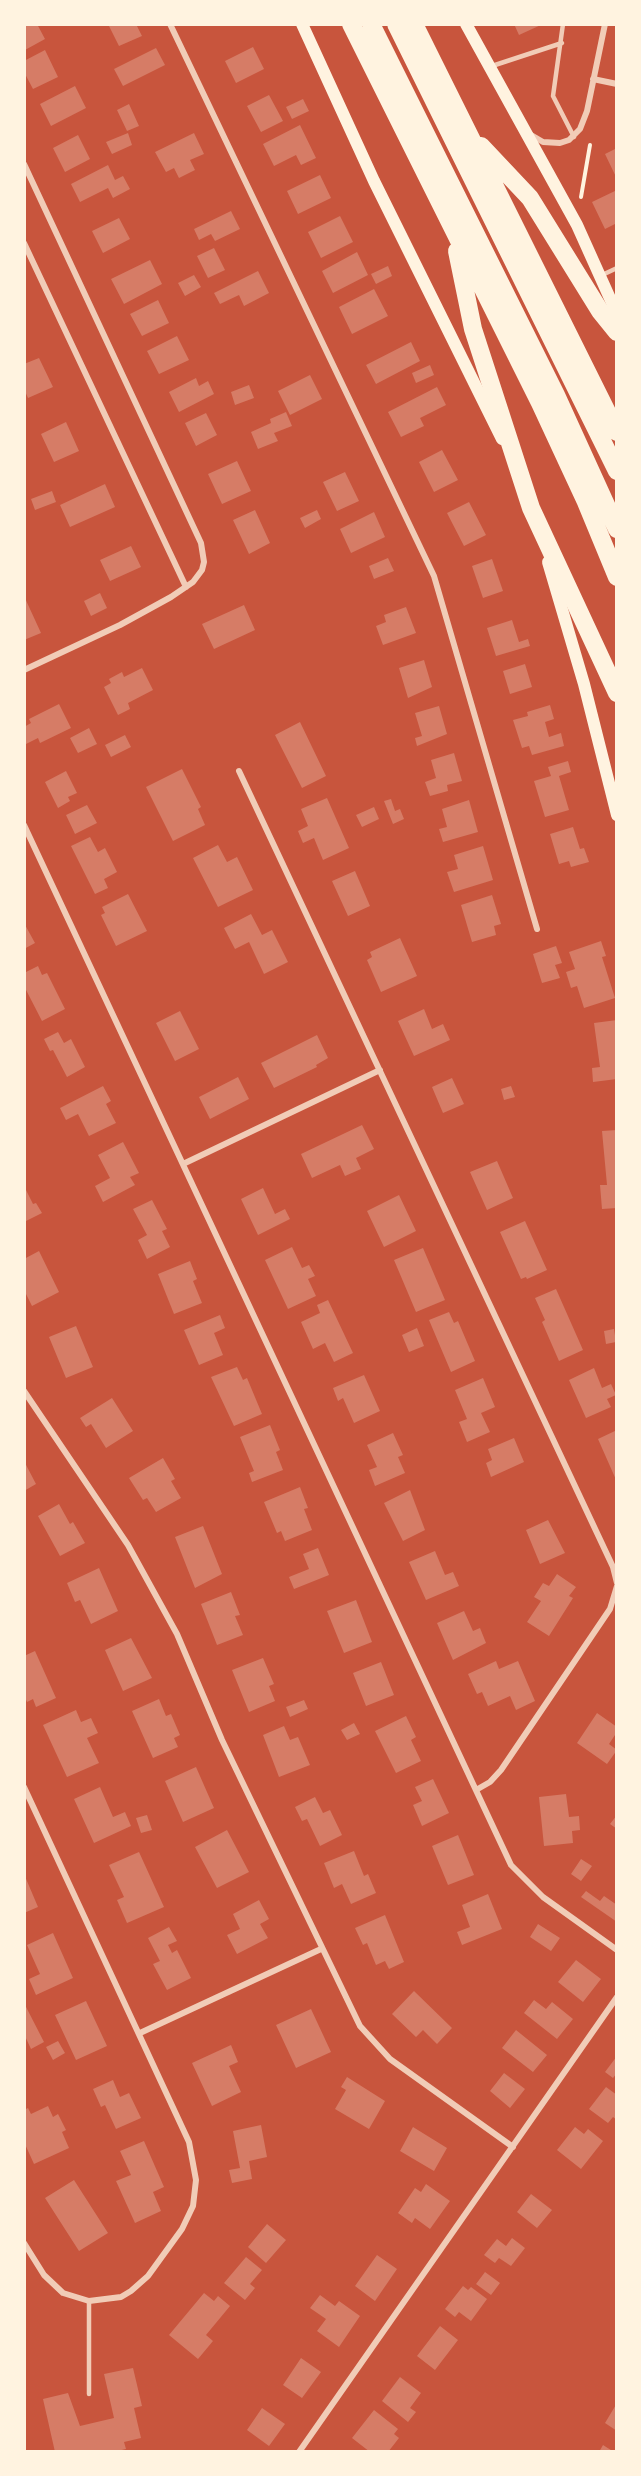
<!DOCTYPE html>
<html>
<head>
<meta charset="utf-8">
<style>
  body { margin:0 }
  #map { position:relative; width:641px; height:2476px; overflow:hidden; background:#c8553d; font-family:"Times New Roman",serif }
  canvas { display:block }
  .frame { position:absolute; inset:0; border:26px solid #fff3e0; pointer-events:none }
</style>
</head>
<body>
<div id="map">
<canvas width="641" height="2476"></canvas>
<div class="frame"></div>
</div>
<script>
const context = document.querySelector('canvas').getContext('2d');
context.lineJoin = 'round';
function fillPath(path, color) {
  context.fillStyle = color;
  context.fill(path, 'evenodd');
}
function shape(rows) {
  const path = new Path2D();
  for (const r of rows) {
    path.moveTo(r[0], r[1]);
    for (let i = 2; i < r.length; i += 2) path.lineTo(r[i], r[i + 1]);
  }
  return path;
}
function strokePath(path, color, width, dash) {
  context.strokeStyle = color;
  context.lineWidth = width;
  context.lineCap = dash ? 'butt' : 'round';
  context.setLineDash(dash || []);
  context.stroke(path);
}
fillPath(shape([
  [24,24,37,24,45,39,25,50],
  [108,24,136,24,142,36,119,46],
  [514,24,543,24,519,35],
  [253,47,264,69,236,83,225,61],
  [156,48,165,65,123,86,114,69],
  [45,50,58,77,33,89,24,72,24,61],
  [75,86,86,108,51,126,40,104],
  [269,95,283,121,261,132,247,106],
  [303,99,309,111,292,119,286,107],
  [129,104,139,126,127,131,117,110],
  [300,125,316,158,301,165,296,155,274,166,263,144],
  [128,133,132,145,112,154,106,142],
  [194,133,204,154,190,160,195,170,179,178,174,168,166,172,155,152],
  [78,135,90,159,65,172,53,148],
  [617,148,617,179,605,154],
  [108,165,115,180,123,176,130,189,113,198,108,188,80,202,71,184],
  [320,175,331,198,298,214,287,191],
  [617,190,617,223,605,229,592,202],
  [231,211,240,229,215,241,211,234,199,240,194,229],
  [340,216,353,242,321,258,308,232],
  [119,218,130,239,103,253,92,231],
  [214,248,225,270,208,278,197,256],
  [357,252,368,275,333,293,322,271],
  [150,260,162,284,124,304,111,279],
  [388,266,392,276,376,284,371,274],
  [258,271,269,293,244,306,239,295,220,304,214,293],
  [194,275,201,287,185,296,178,283],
  [374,289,388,316,352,334,339,307],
  [158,300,169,323,142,336,130,314],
  [177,336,189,360,159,374,147,351],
  [411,342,420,361,376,384,366,365],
  [39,358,53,387,28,398,24,389,24,364],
  [430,365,434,375,416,383,412,373],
  [310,375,322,399,290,415,278,391],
  [196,378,199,386,208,381,214,394,179,412,169,392],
  [249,385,254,398,235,405,231,392],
  [437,387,446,405,420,418,424,426,401,437,388,412],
  [286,412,292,426,274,433,278,441,258,449,251,432,271,423,270,419],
  [206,413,217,435,196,446,185,423],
  [66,422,79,451,54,462,41,434],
  [442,450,458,480,434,492,419,462],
  [237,461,251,491,222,504,208,474],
  [345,472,359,501,337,511,323,482],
  [105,484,115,507,70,527,60,505],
  [52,491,56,502,35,510,31,499],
  [469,502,486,535,464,546,447,513],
  [255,510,270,543,249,554,233,520],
  [317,510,321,519,305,528,300,518],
  [374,512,385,537,351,553,340,529],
  [131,546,141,567,110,581,100,560],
  [388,558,394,571,374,579,369,566],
  [492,559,503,591,483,598,472,566],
  [100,593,107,608,91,616,84,601],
  [24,596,41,633,24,640],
  [244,605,255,630,214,649,202,624],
  [406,607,416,633,383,645,376,626,386,622,384,615],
  [512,620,519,642,528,639,530,646,496,656,487,628],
  [424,660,432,687,408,698,399,668],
  [525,664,532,687,510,694,503,671],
  [142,668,153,690,128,703,130,709,118,715,104,687,111,683,109,679,122,672,124,677],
  [59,704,71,728,40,743,38,738,24,745,24,727,31,723,29,719],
  [550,705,554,719,545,722,549,737,561,733,564,746,532,755,529,746,522,748,513,720,528,716,527,712],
  [439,706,447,734,417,746,415,738,422,736,415,713],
  [300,722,326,776,302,788,275,735],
  [89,728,97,744,78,753,70,738],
  [125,735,131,747,111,757,105,745],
  [454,753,462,781,447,785,448,791,430,796,425,782,436,778,431,760],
  [568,761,571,772,559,776,569,810,545,817,534,781,551,776,548,767],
  [182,769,201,807,198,809,205,825,173,841,146,787],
  [66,771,77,793,68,797,70,801,58,808,45,782],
  [327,798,349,848,323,860,314,838,303,843,298,831,308,826,301,809],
  [391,799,395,811,400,809,404,819,393,824,384,801],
  [469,800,478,832,443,842,439,829,447,827,442,809],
  [87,805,97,823,75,834,66,815],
  [374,807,379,819,362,827,356,815],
  [573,827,580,849,584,848,589,862,571,867,569,861,559,864,550,834],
  [90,837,98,852,105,848,117,872,104,879,108,888,95,894,71,846],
  [218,845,227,862,237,857,253,890,218,907,193,858],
  [483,846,493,880,454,892,447,872,458,869,454,855],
  [355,871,370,906,348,916,332,881],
  [128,894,147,931,116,946,101,915,105,913,102,907],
  [492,895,501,924,494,926,496,935,472,942,461,905],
  [251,914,262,935,272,930,288,962,264,974,249,942,235,949,224,928],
  [24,923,35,943,24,949],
  [400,938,417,976,381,992,367,960,372,957,370,952],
  [601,941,606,956,602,957,615,998,584,1008,577,986,571,988,566,972,575,969,569,952],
  [556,946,562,963,555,965,560,978,542,983,533,954],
  [38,966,42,975,47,973,65,1009,42,1021,24,986,24,973],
  [424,1009,432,1029,443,1024,450,1040,414,1056,398,1021],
  [180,1011,199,1049,175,1061,156,1023],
  [617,1020,617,1079,593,1082,592,1068,600,1067,594,1023],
  [58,1032,64,1043,71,1039,85,1067,67,1077,53,1050,50,1051,44,1039],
  [317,1035,328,1058,316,1065,317,1067,274,1088,261,1063],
  [238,1077,249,1099,210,1119,199,1097],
  [452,1078,464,1104,443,1113,432,1087],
  [103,1086,111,1101,106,1104,116,1123,89,1136,78,1114,66,1120,60,1108],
  [511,1086,515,1097,504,1100,501,1089],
  [362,1125,374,1149,356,1158,361,1169,345,1176,340,1165,312,1178,301,1154],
  [617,1130,617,1208,602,1209,600,1185,607,1185,602,1131],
  [123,1142,139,1173,130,1177,135,1185,103,1202,95,1186,110,1178,98,1155],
  [497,1161,513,1198,487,1210,470,1172],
  [24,1186,33,1204,36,1203,42,1213,24,1222],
  [263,1188,275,1214,285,1209,290,1219,258,1235,241,1199],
  [399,1195,416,1231,384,1247,367,1211],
  [152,1200,167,1229,162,1231,170,1247,147,1259,138,1240,147,1235,133,1209],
  [525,1221,547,1270,527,1279,526,1277,521,1279,500,1232],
  [292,1247,302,1268,309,1265,315,1276,308,1279,316,1296,288,1309,265,1260],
  [423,1248,445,1300,416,1312,394,1260],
  [39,1251,59,1292,32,1306,24,1290,24,1259],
  [190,1261,197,1279,193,1281,202,1303,174,1314,158,1274],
  [556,1289,583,1350,559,1361,542,1322,545,1320,535,1298],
  [328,1300,353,1353,334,1362,325,1343,313,1349,301,1322,320,1313,317,1305],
  [449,1312,454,1323,458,1321,475,1361,451,1372,429,1320],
  [220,1315,225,1328,214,1333,223,1355,199,1365,184,1330],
  [76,1326,93,1367,66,1378,49,1337],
  [417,1328,424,1346,409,1352,402,1335],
  [614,1329,616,1342,606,1344,604,1331],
  [237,1367,243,1380,247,1378,262,1414,234,1426,211,1377],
  [594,1368,602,1388,611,1384,616,1395,607,1399,611,1407,586,1418,569,1380],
  [364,1375,380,1411,354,1423,343,1398,338,1401,333,1388],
  [483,1378,495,1407,481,1413,490,1432,467,1442,459,1422,467,1419,455,1390],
  [112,1398,133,1431,106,1448,91,1424,86,1427,80,1418],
  [270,1425,280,1450,276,1452,283,1470,252,1482,249,1473,254,1471,240,1437],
  [617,1430,617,1482,598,1439],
  [393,1433,403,1455,398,1457,405,1473,375,1486,369,1470,377,1467,367,1445],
  [514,1438,524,1462,491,1477,486,1463,492,1460,488,1449],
  [163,1458,175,1479,171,1481,181,1498,156,1512,147,1498,143,1500,129,1478],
  [24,1461,36,1484,24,1491],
  [300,1487,308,1508,304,1509,312,1530,285,1541,281,1531,277,1533,264,1502],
  [410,1490,425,1530,403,1541,384,1503],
  [59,1504,70,1524,73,1522,85,1543,60,1556,38,1516],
  [548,1520,565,1553,540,1564,526,1530],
  [203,1526,222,1574,195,1588,175,1537],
  [318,1548,329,1575,294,1589,289,1577,309,1569,303,1554],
  [435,1551,445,1575,453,1572,459,1586,426,1600,409,1562],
  [99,1568,118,1611,91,1624,80,1600,75,1602,67,1583],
  [557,1574,576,1587,569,1596,573,1598,549,1636,527,1622,541,1601,534,1597,543,1583,549,1586],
  [231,1592,240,1615,235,1616,243,1635,217,1645,201,1604],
  [356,1600,372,1642,344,1653,327,1611],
  [464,1611,473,1631,480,1628,486,1643,453,1660,437,1623],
  [131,1638,152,1678,123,1691,105,1650],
  [35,1651,56,1698,36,1707,33,1699,27,1702,24,1695,24,1656],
  [263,1658,274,1684,269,1686,275,1701,249,1712,232,1670],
  [496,1661,499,1669,518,1661,535,1701,516,1710,510,1696,488,1706,482,1692,477,1694,468,1674],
  [381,1662,394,1695,366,1706,353,1673],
  [159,1699,166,1716,171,1714,180,1735,174,1738,178,1747,153,1758,132,1711],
  [304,1700,308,1709,290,1717,286,1707],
  [76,1710,81,1722,91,1718,98,1733,87,1738,99,1763,67,1777,43,1725],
  [597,1713,617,1727,617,1732,609,1744,617,1750,607,1764,577,1743],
  [406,1716,416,1737,411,1740,421,1761,396,1773,375,1731],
  [354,1723,360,1734,347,1740,341,1730],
  [284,1726,290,1740,298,1737,310,1765,279,1777,263,1735],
  [196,1767,214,1808,183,1822,165,1781],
  [433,1779,449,1813,422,1826,413,1805,422,1801,415,1787],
  [100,1787,113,1817,125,1812,131,1826,94,1843,74,1799],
  [566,1794,569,1817,579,1816,580,1830,572,1831,573,1843,544,1846,539,1797],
  [315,1797,323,1813,330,1810,342,1835,320,1846,307,1819,302,1821,295,1807],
  [147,1815,152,1830,141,1833,136,1818],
  [617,1815,617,1829,610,1824],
  [227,1830,249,1872,217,1888,195,1847],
  [458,1835,474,1875,448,1885,432,1846],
  [354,1851,364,1876,368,1874,376,1893,351,1904,342,1884,334,1888,324,1863],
  [139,1852,164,1907,127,1923,117,1900,124,1897,109,1865],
  [581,1859,592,1866,581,1881,571,1874],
  [24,1874,38,1907,24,1913],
  [586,1891,600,1901,604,1896,617,1905,617,1922,581,1897],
  [488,1894,502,1929,462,1945,457,1932,470,1927,462,1905],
  [259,1900,269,1919,260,1924,268,1938,237,1954,227,1935,240,1929,233,1914],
  [385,1915,404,1962,389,1969,385,1961,376,1965,367,1943,363,1945,355,1928],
  [538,1924,560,1938,551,1951,530,1937],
  [169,1927,177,1941,168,1945,172,1953,177,1950,191,1978,167,1990,153,1964,160,1961,148,1938],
  [53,1933,73,1978,36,1995,29,1979,40,1974,27,1945],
  [576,1960,601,1979,583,2002,558,1982],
  [414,1991,452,2028,437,2044,423,2030,416,2037,392,2014],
  [534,2000,546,2009,552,2002,573,2019,557,2039,524,2013],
  [86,2001,107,2046,76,2060,55,2015],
  [24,2003,44,2042,31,2049,24,2034],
  [311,2009,331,2052,296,2068,276,2025],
  [516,2030,547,2055,533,2072,502,2048],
  [58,2041,65,2053,53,2060,46,2047],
  [231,2045,238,2062,229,2066,241,2092,212,2106,192,2063],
  [617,2056,617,2073,613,2078,605,2072],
  [504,2073,525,2089,510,2108,490,2091],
  [347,2077,385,2101,369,2129,335,2109,346,2090,341,2087],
  [113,2080,120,2097,129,2093,141,2118,116,2129,105,2105,101,2107,93,2089],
  [606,2087,617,2095,617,2120,613,2117,608,2123,589,2109],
  [48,2106,53,2117,58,2114,66,2130,62,2132,69,2148,34,2164,24,2142,24,2110,28,2108,31,2114],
  [261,2125,267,2157,249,2161,252,2179,232,2183,229,2170,240,2168,233,2131],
  [413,2127,447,2148,434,2171,400,2151],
  [575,2127,584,2134,588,2129,603,2141,581,2169,557,2150],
  [144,2141,164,2187,153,2192,161,2211,135,2223,116,2181,131,2175,120,2151],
  [74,2180,108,2233,79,2251,45,2198],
  [426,2184,450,2201,430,2229,415,2218,412,2223,398,2213,415,2188,421,2192],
  [531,2194,552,2210,537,2228,517,2212],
  [267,2224,286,2240,266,2263,248,2247],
  [512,2238,525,2248,511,2266,499,2258,495,2263,484,2255,497,2239,506,2246],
  [377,2255,397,2269,375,2301,355,2286],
  [246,2257,262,2270,250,2284,255,2288,245,2300,224,2283],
  [485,2272,500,2283,491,2295,476,2284],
  [463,2286,468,2290,471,2287,487,2299,471,2321,459,2312,455,2317,445,2309],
  [204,2293,214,2301,218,2296,230,2306,206,2335,213,2341,198,2359,169,2335],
  [320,2295,335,2306,339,2301,360,2316,339,2347,317,2331,326,2319,310,2308],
  [440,2326,458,2340,435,2370,417,2356],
  [301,2358,321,2372,302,2398,283,2385],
  [133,2368,142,2406,134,2408,141,2438,124,2442,126,2449,113,2452,55,2452,43,2399,68,2393,80,2426,114,2418,104,2374],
  [400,2377,421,2393,410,2408,416,2412,408,2422,382,2401],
  [617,2403,617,2431,605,2423],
  [262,2408,285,2424,269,2446,247,2430],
  [374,2410,398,2429,394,2434,399,2438,388,2452,370,2452,352,2438],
  [603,2445,614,2452,599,2452]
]), '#d67c66');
strokePath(shape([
  [581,197,590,145]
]), '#fff3e0', 4);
strokePath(shape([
  [563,24,553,96,574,137],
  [492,66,562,43],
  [600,276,617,268],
  [89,2301,89,2394]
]), '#f1ccb7', 4.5);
strokePath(shape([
  [170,24,434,576,537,929],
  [593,79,617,84],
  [531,135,543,142,560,143,569,140,580,129,587,111,605,24],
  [24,164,201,543,204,562,202,570,193,582,171,597,120,625,24,670],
  [24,243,186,587],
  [239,771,613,1567,617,1583],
  [24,825,511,1865,543,1897,617,1950],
  [183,1164,380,1070],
  [24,1391,128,1545,177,1634,222,1740,360,2026,390,2059,513,2147],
  [24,1787,189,2142,196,2180,193,2206,182,2229,148,2276,131,2291,121,2297,89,2301,63,2293,44,2275,24,2243],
  [476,1790,490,1782,501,1770,610,1609,617,1586],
  [140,2033,321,1949],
  [299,2452,617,1997]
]), '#f1ccb7', 6);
strokePath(shape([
  [302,24,374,181,502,439],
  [466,24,577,225,617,314],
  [548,562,584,684,617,815]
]), '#fff3e0', 12);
strokePath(shape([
  [351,24,540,403,586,502,617,577],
  [371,24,556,395,617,529],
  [396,24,617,471],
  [414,24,617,432],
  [481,146,530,198,600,311,617,332],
  [457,251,473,329,531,508,617,693]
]), '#fff3e0', 18);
</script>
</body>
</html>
